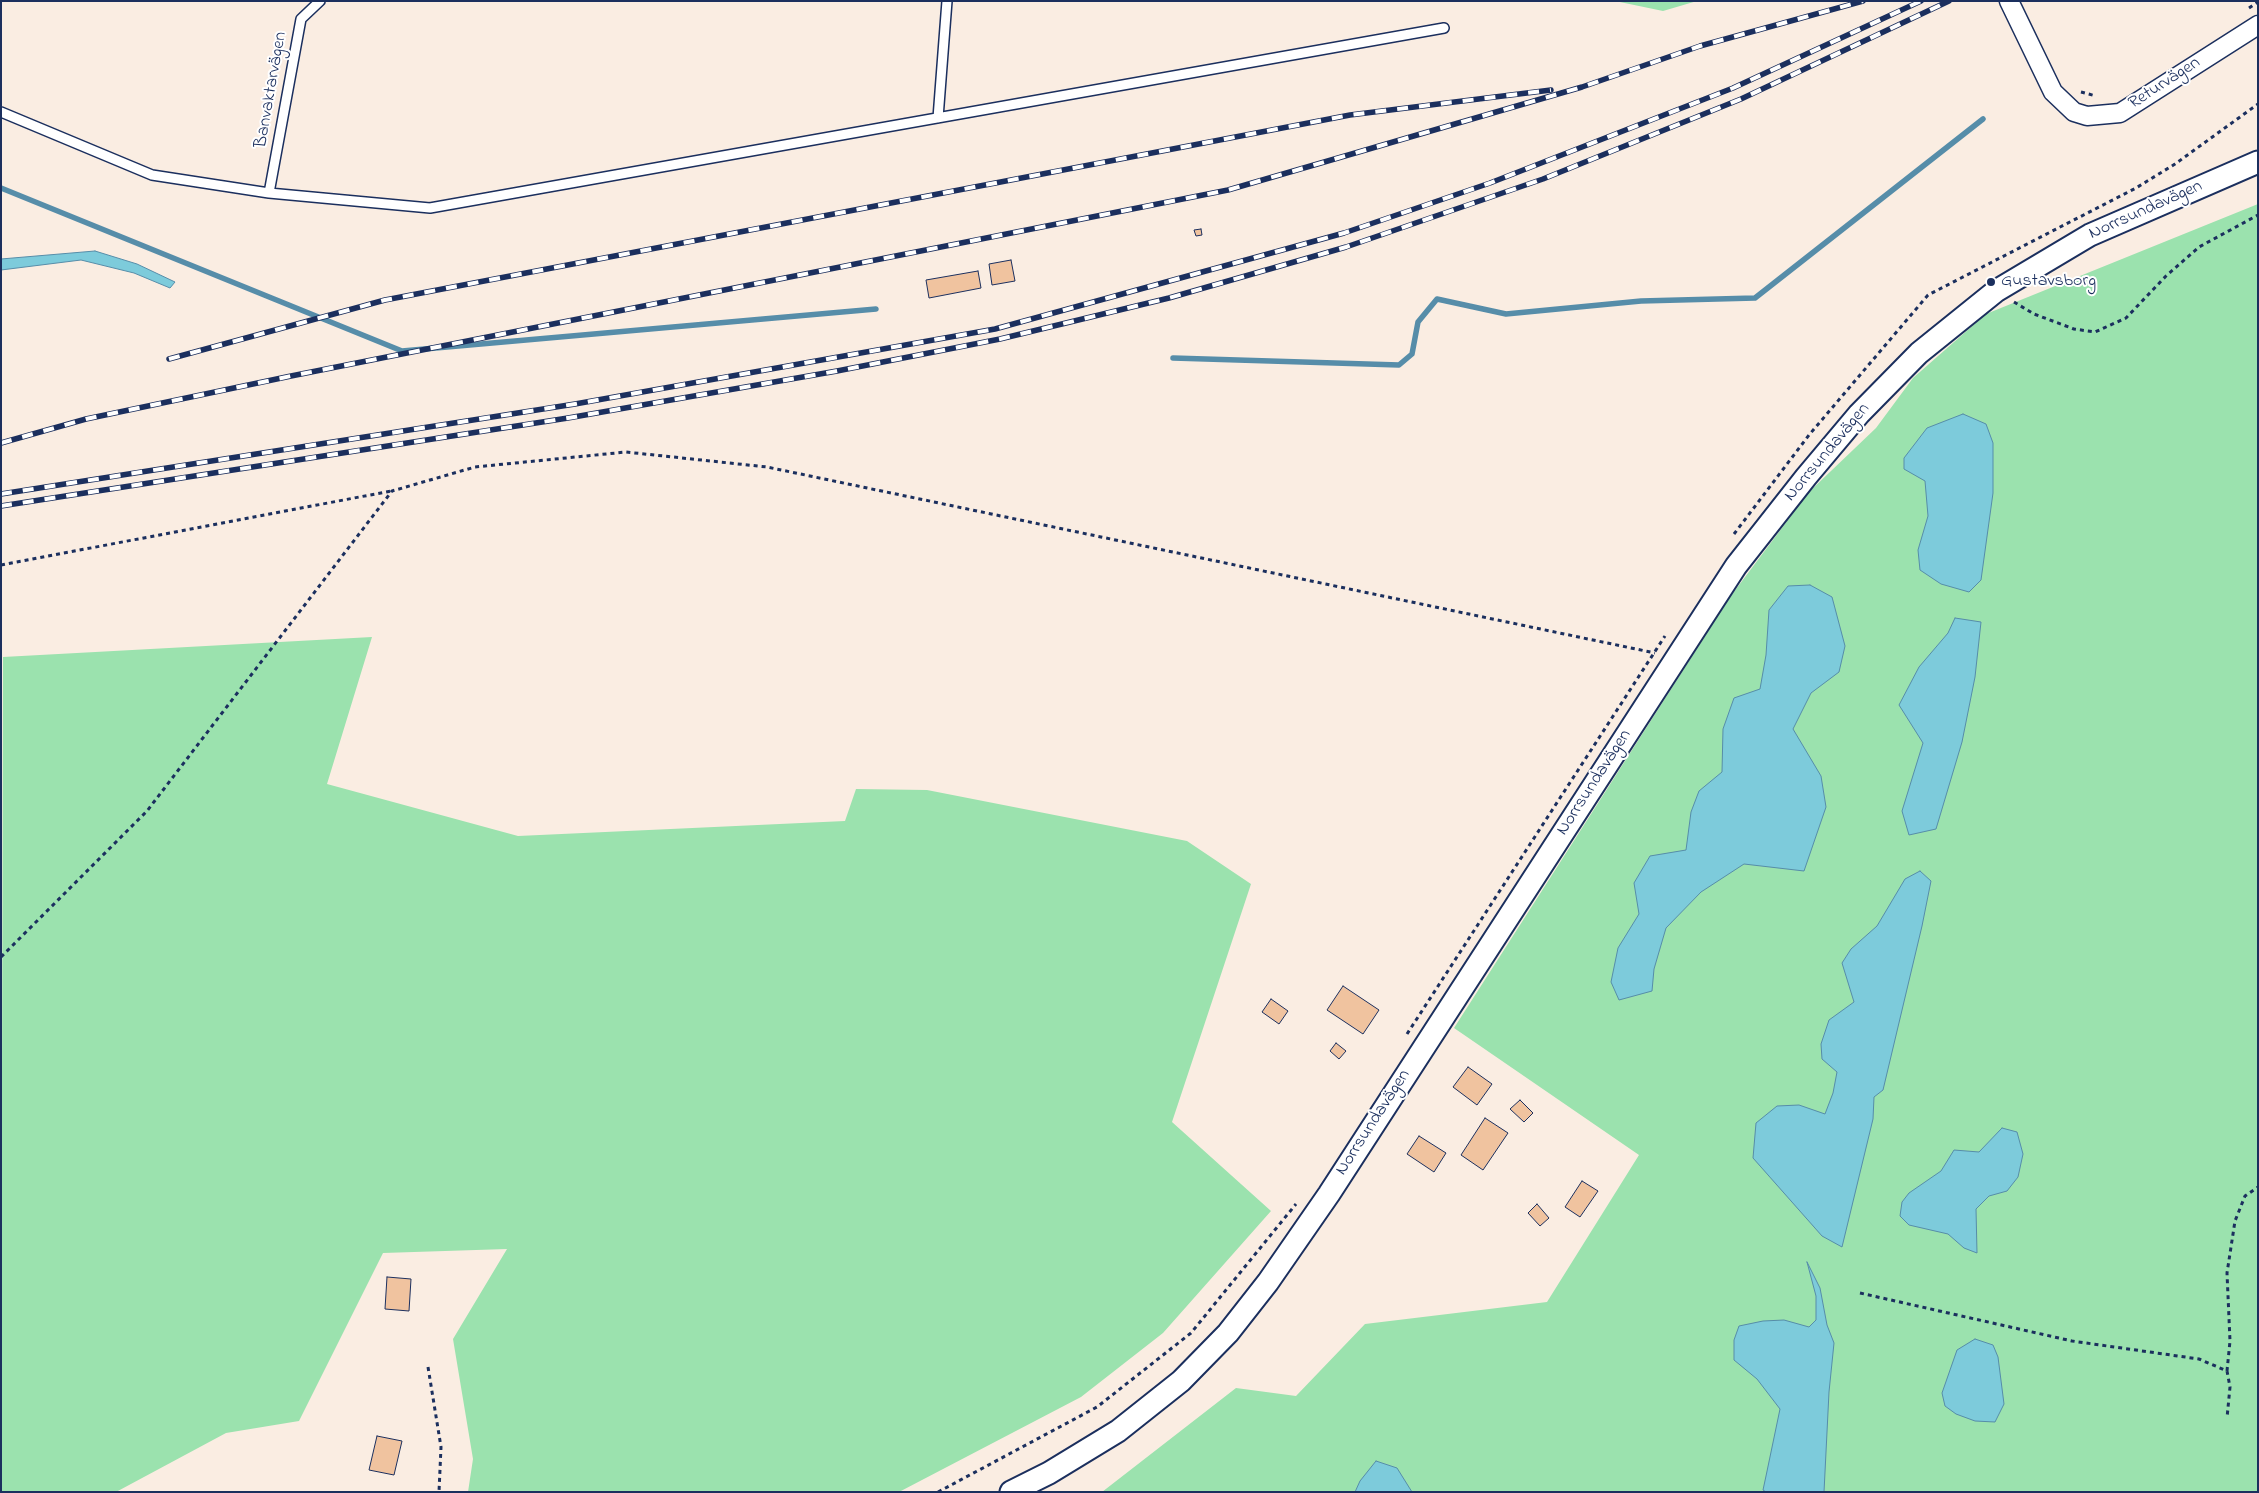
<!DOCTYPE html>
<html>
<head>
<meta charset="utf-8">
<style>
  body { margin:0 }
  #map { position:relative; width:2259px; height:1493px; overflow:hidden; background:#faede2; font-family:"Indie Flower",sans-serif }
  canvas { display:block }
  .frame { position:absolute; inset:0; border:2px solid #1b2f5e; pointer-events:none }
</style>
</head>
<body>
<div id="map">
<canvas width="2259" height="1493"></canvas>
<div class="frame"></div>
</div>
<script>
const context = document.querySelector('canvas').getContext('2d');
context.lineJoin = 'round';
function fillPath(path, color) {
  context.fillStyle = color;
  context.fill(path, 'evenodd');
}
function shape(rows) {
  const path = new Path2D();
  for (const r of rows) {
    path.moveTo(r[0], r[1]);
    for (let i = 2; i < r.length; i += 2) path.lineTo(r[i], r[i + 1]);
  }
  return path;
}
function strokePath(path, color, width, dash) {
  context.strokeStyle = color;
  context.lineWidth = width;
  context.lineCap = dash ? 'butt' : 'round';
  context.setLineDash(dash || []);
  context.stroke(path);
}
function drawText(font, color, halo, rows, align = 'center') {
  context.font = font + ' "Indie Flower",sans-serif';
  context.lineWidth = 4;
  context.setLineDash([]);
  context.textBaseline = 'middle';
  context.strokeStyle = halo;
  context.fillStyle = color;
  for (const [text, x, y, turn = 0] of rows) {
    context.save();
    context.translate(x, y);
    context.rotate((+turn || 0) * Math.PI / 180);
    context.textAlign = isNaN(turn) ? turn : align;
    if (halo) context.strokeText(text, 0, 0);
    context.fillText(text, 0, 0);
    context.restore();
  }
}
fillPath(shape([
  [1615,1,1697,1,1663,11],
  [2258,204,2258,1492,1102,1492,1236,1388,1296,1396,1365,1324,1547,1302,1639,1155,1454,1028,1730,597,1809,492,1876,428,1913,378,1986,314],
  [372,637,327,784,518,836,845,821,856,789,927,790,1187,841,1251,884,1172,1122,1271,1211,1163,1333,1081,1397,899,1492,468,1492,473,1459,453,1339,507,1249,383,1253,299,1421,226,1433,116,1492,1,1492,3,657]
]), '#9be2ae');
const water = shape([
  [95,251,137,264,175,282,170,288,134,273,81,260,1,270,1,259,95,251],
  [1963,414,1986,424,1993,443,1993,493,1981,580,1969,592,1941,584,1920,570,1918,550,1928,516,1925,481,1904,469,1904,458,1927,428,1963,414],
  [1810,585,1832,597,1845,646,1839,672,1811,693,1793,729,1821,776,1826,807,1804,871,1744,864,1701,892,1666,928,1654,969,1652,991,1619,1000,1611,982,1618,948,1639,914,1634,883,1650,856,1686,850,1691,812,1699,791,1722,772,1723,729,1734,698,1760,689,1766,655,1769,610,1788,586,1810,585],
  [1955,618,1981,622,1975,677,1962,742,1936,829,1909,835,1902,811,1923,743,1899,705,1919,667,1948,633,1955,618],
  [1920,871,1931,881,1922,926,1883,1090,1874,1097,1873,1119,1842,1247,1822,1236,1753,1158,1756,1123,1777,1106,1799,1105,1825,1114,1833,1093,1837,1072,1822,1059,1821,1044,1829,1020,1854,1002,1842,963,1851,949,1877,926,1905,879,1920,871],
  [2002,1128,2017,1132,2023,1154,2018,1177,2007,1191,1989,1196,1976,1209,1977,1253,1964,1248,1948,1234,1909,1225,1900,1216,1902,1202,1909,1193,1941,1171,1954,1150,1979,1152,2002,1128],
  [1807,1262,1820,1288,1827,1325,1834,1343,1829,1392,1824,1492,1766,1492,1763,1490,1766,1476,1780,1409,1757,1379,1734,1360,1734,1340,1739,1326,1763,1321,1784,1320,1809,1327,1816,1320,1816,1296,1807,1262],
  [1975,1339,1993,1345,1998,1357,2004,1404,1995,1422,1975,1421,1956,1414,1945,1406,1942,1393,1957,1350,1975,1339],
  [1376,1461,1397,1468,1412,1492,1355,1492,1360,1481,1376,1461]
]);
fillPath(water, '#7dcbdb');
strokePath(water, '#568da9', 1);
strokePath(shape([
  [1,188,402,351,876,309],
  [1173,358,1399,365,1412,354,1418,322,1437,299,1506,314,1641,301,1755,298,1983,119]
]), '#568da9', 5.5);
const building = shape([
  [1201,229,1202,235,1196,236,1194,230,1201,229],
  [1011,260,1015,281,992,285,989,264,1011,260],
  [978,271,981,288,929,298,926,280,978,271],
  [1343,986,1379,1010,1363,1034,1327,1010,1343,986],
  [1271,999,1288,1011,1279,1024,1262,1012,1271,999],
  [1336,1043,1346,1051,1339,1059,1330,1051,1336,1043],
  [1468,1067,1492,1084,1477,1105,1453,1087,1468,1067],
  [1520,1100,1533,1113,1524,1122,1510,1109,1520,1100],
  [1485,1118,1508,1133,1483,1170,1461,1155,1485,1118],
  [1419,1136,1446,1153,1434,1172,1407,1154,1419,1136],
  [1582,1181,1598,1191,1580,1217,1565,1207,1582,1181],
  [1537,1204,1549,1218,1540,1226,1528,1213,1537,1204],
  [387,1277,411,1279,409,1311,385,1309,387,1277],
  [377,1436,402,1441,394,1475,369,1470,377,1436]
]);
fillPath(building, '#f0c39f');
strokePath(building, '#1b2f5e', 1);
const service = shape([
  [1,112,152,175,269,193,430,208,1444,28],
  [938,118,947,1],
  [269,193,301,19,320,1]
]);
const minor = shape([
  [2009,1,2053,92,2074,112,2087,116,2120,113,2258,25]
]);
const tertiary = shape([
  [1011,1492,1049,1473,1118,1431,1181,1381,1228,1333,1268,1282,1329,1194,1736,566,1806,477,1859,414,1919,353,1996,291,2090,235,2258,162]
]);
strokePath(service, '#1b2f5e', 12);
strokePath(minor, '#1b2f5e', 21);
strokePath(tertiary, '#1b2f5e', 25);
strokePath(shape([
  [2249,8,2258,2],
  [2081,92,2096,96],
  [2014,302,2034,314,2074,329,2095,332,2126,318,2166,276,2199,247,2258,215],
  [1734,534,1809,435,1928,295,2136,188,2175,164,2258,104],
  [1,565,391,491],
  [1,957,147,811,392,491,475,467,626,452,767,467,1655,653],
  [1407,1034,1665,636],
  [1860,1293,2072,1341,2199,1359,2227,1371,2230,1387,2227,1418],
  [428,1367,441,1447,439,1492],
  [2227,1371,2230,1341,2227,1273,2235,1221,2245,1196,2258,1187],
  [938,1492,1097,1407,1191,1333,1296,1204]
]), '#1b2f5e', 3, [4, 4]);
strokePath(service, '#fff', 9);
strokePath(minor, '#fff', 18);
strokePath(tertiary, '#fff', 21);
const rail = shape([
  [169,359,385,300,1350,115,1551,90],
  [1,443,86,419,291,376,1228,190,1582,87,1700,46,1863,1],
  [1,494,575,404,995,329,1344,233,1490,183,1733,88,1921,1],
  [1,506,568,418,837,371,1000,339,1169,298,1346,247,1543,179,1741,99,1949,1]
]);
strokePath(rail, '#1b2f5e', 5.5);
strokePath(rail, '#fff', 4, [11]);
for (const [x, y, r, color] of [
  [1991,282,5,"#1b2f5e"]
]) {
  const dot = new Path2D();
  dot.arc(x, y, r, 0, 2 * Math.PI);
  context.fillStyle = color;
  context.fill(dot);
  strokePath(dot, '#fff', 2);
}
drawText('18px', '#1b2f5e', '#fff', [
  ["Returvägen",2165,84,-33],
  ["Banvaktarvägen",272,90,-80],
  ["Norrsundavägen",2146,211,-24],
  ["Norrsundavägen",1828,453,-50],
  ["Norrsundavägen",1595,783,-57],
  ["Norrsundavägen",1374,1123,-57]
]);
drawText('18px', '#1b2f5e', '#fff', [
  ["Gustavsborg",2001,282]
], 'left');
</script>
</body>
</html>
